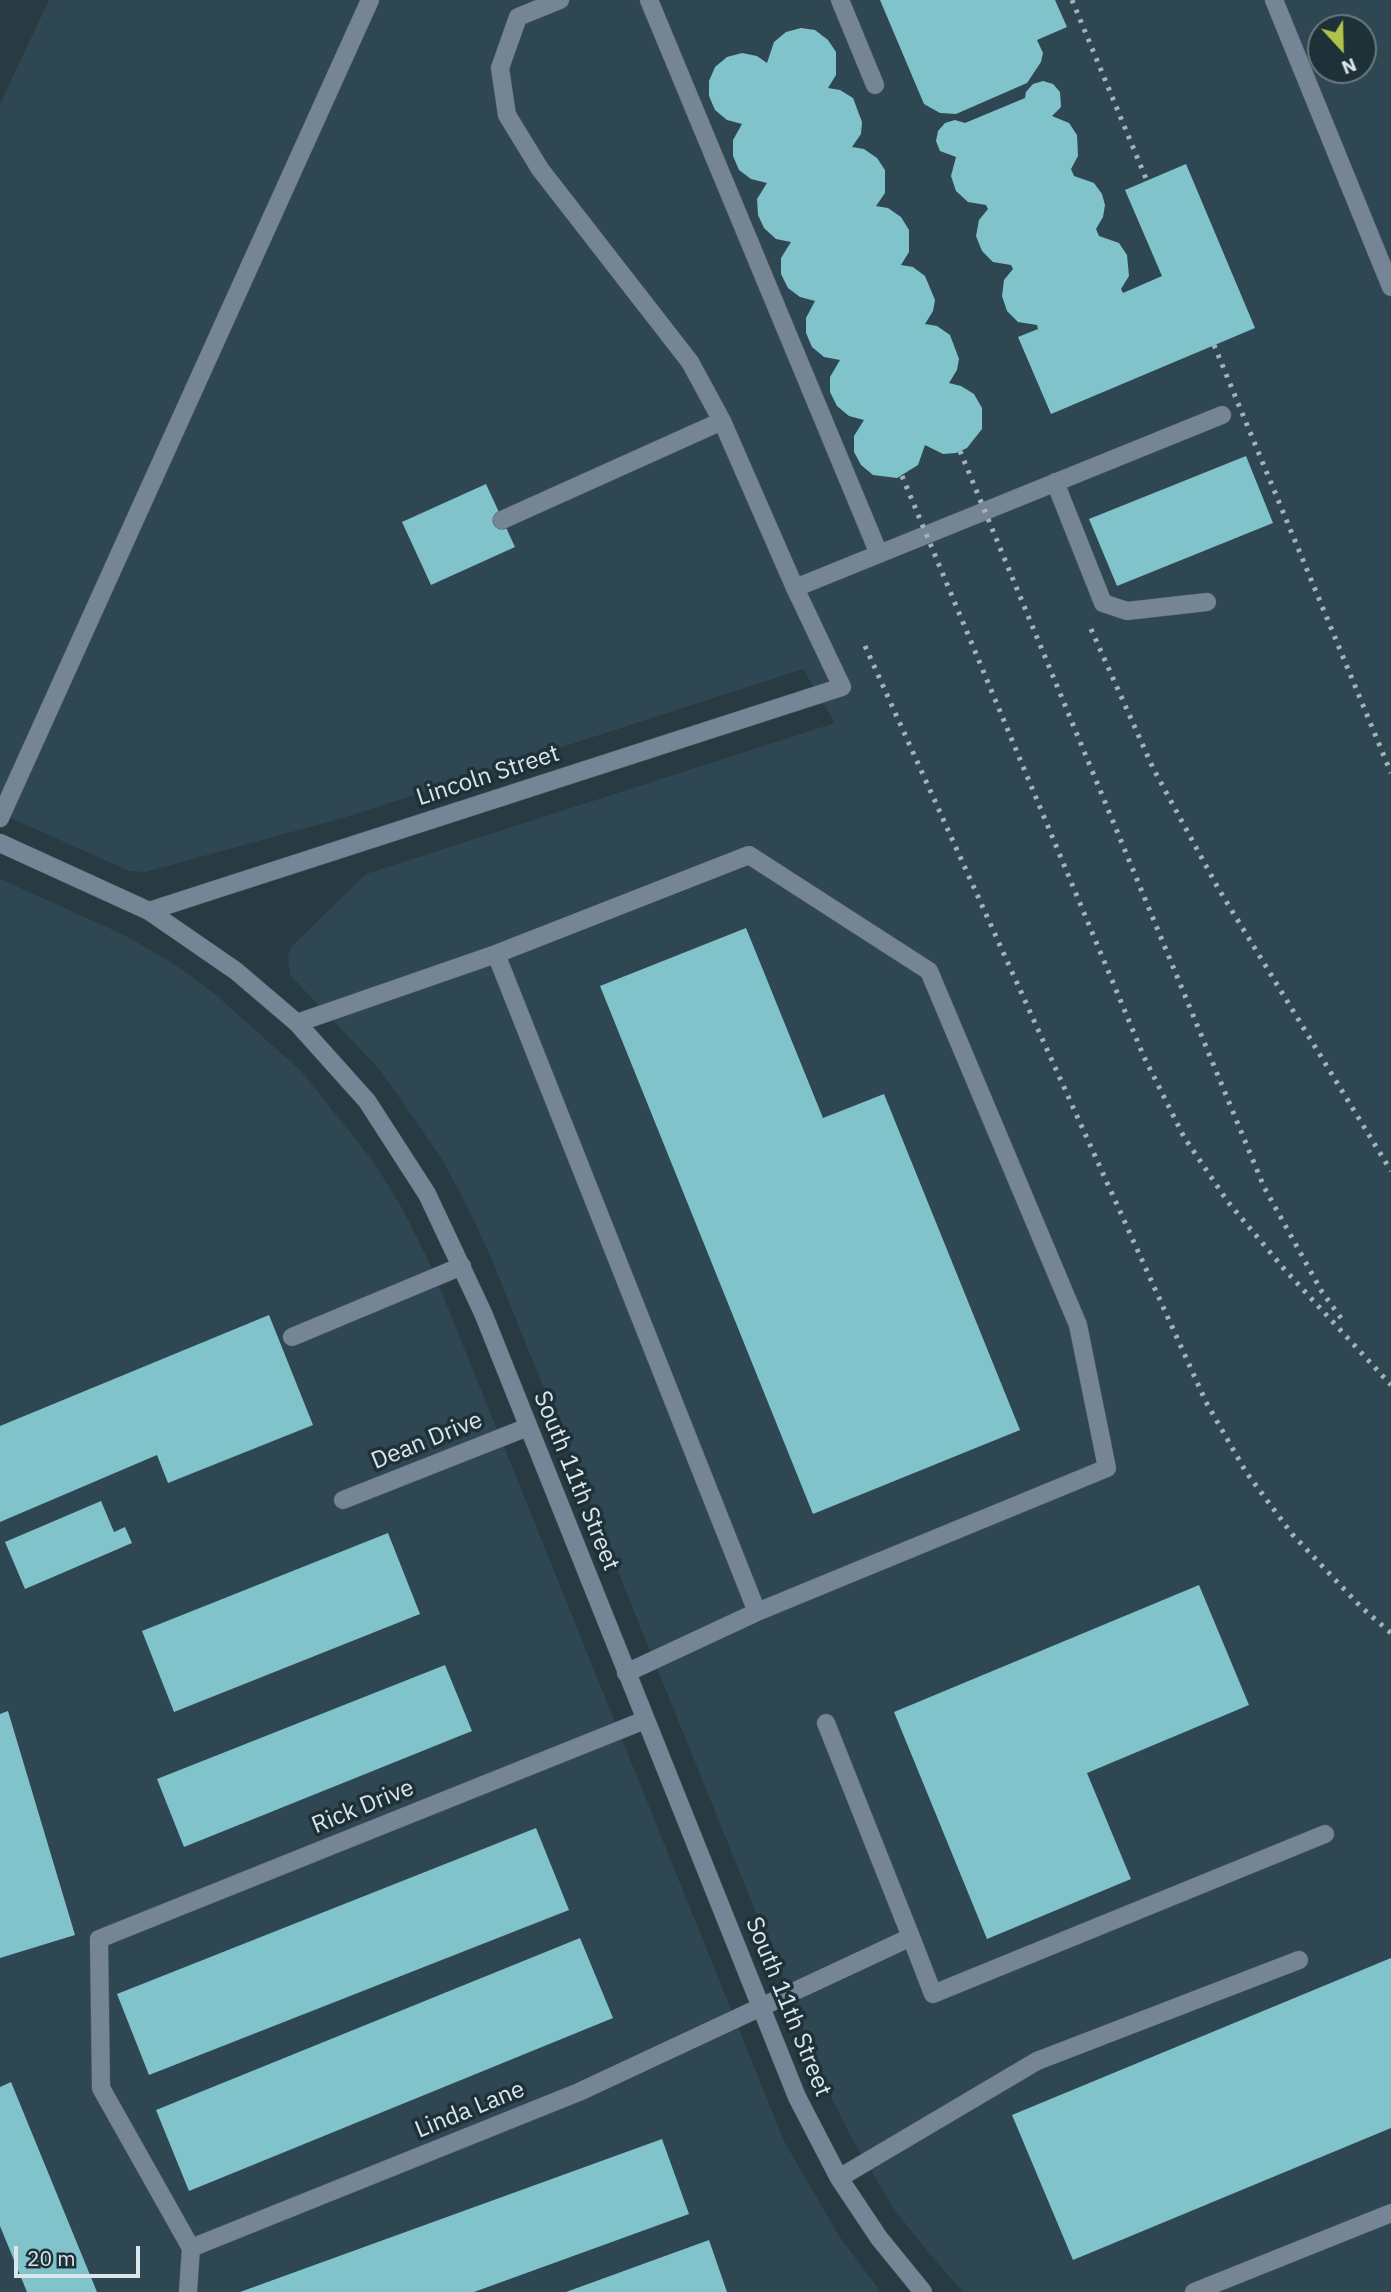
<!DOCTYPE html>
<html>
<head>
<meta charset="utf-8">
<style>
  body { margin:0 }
  #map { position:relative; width:1391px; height:2292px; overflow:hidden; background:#293b42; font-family:"IBM Plex Sans",sans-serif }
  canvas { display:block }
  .north { position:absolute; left:1307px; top:14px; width:70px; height:70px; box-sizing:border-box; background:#1f3138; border:2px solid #6a797f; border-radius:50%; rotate:158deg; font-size:19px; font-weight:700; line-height:28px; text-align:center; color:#dbe6ea }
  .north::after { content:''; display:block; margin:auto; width:24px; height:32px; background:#b2c34c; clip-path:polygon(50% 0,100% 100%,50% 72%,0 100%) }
  .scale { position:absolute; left:14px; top:2246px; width:126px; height:32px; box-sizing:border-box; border:4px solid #dbe6ea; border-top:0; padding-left:9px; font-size:21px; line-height:24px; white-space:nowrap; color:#dbe6ea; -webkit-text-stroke:5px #1f3138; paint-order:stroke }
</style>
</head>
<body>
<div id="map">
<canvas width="1391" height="2292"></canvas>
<div class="north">N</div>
<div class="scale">20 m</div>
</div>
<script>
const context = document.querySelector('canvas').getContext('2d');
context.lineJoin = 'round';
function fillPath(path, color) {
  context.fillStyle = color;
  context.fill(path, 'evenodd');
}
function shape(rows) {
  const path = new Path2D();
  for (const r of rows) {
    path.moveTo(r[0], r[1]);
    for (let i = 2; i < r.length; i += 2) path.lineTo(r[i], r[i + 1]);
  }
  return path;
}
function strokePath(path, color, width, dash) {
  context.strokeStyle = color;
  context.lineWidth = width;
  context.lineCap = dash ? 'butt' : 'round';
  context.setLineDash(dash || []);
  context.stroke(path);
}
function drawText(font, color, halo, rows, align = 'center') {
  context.font = font + ' "IBM Plex Sans",sans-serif';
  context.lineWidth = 7;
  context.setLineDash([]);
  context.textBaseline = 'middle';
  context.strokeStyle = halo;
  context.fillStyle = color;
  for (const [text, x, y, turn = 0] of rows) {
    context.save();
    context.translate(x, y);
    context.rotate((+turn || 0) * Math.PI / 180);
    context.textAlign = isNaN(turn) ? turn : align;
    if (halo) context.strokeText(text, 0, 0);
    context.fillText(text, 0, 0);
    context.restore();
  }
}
fillPath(shape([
  [49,0,1391,0,1391,2292,963,2292,923,2246,892,2206,850,2135,827,2088,490,1255,467,1206,442,1159,380,1070,290,975,288,955,292,946,366,874,835,723,803,669,346,817,145,872,129,871,0,813,0,104],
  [1321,28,1363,28,1363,70,1321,70],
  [0,879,122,934,171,962,216,995,301,1071,373,1161,403,1210,431,1266,784,2141,839,2236,881,2292,0,2292]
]), '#2f4752');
fillPath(shape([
  [880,0,1055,0,1067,27,1037,40,1043,53,1041,62,1027,83,956,114,940,113,924,104],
  [801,28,815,30,828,40,836,52,836,75,828,88,840,90,853,98,862,122,861,134,852,147,864,149,877,158,885,170,885,193,876,206,888,208,901,217,909,230,909,252,901,265,913,267,925,276,935,300,933,311,925,324,937,326,950,335,959,359,957,370,949,383,961,386,974,394,982,408,982,429,967,448,956,453,943,454,925,445,918,465,897,478,873,475,861,465,854,452,854,436,864,420,849,416,837,406,830,392,830,377,840,360,824,357,812,347,806,333,806,318,815,301,800,297,788,288,781,274,781,258,791,242,776,239,764,228,758,215,757,199,767,183,751,179,739,170,733,156,733,140,742,124,727,120,715,110,709,96,709,81,715,67,727,57,742,53,757,56,767,63,774,42,786,32],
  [1043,81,1053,84,1060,92,1061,107,1052,116,1069,123,1077,135,1078,156,1071,169,1074,176,1094,183,1102,194,1105,205,1103,217,1096,229,1099,236,1119,243,1127,255,1129,276,1121,289,1123,293,1162,276,1125,190,1186,164,1255,328,1051,414,1018,337,1038,329,1037,325,1018,322,1007,311,1002,296,1004,280,1013,269,1011,265,993,262,982,251,976,236,979,220,988,209,986,205,968,202,956,191,951,176,956,157,940,151,936,141,938,131,945,123,955,120,965,123,1025,98,1026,92,1033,84],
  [1246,456,1273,523,1117,586,1089,519],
  [486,484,515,547,431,585,402,522],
  [746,928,823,1118,884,1094,1020,1430,813,1514,600,986],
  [269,1315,313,1425,168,1483,157,1455,0,1522,0,1426],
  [101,1501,114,1532,125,1527,132,1543,25,1589,5,1542],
  [388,1533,420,1614,174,1712,142,1631],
  [1199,1585,1249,1705,1087,1773,1131,1879,987,1939,894,1712],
  [445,1665,472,1731,184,1847,157,1779],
  [8,1711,75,1935,0,1958,0,1714],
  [536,1828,569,1910,149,2075,117,1994],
  [580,1938,613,2018,189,2191,156,2110],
  [1391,1958,1391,2128,1073,2260,1012,2115],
  [11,2082,97,2292,27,2292,0,2226,0,2087],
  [662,2139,689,2214,474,2292,240,2292],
  [709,2240,727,2292,566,2292]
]), '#80c3ca');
const minor = shape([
  [560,0,518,17,500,68,507,115,540,169,690,362,722,421,795,588],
  [649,0,879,554],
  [840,0,875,85],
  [1274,0,1391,287],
  [1055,482,1103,603,1127,611,1207,602],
  [502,520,722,421],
  [0,818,370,0],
  [0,843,149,911,236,971,297,1023,367,1101,427,1194,483,1313,797,2097,839,2178,879,2238,923,2292],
  [149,911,842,687,795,588,1222,415],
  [297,1023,496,954],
  [292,1337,462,1266],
  [343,1500,528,1427],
  [626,1673,757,1612,1107,1468,1078,1325,929,971,749,855,496,954,757,1612],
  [826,1723,911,1937],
  [839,2178,1037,2061,1299,1960],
  [191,2248,579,2092,911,1937,933,1994,1325,1834],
  [188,2292,191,2248,101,2088,99,1939,645,1720],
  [1194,2292,1391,2213]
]);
strokePath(minor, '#495a60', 19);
strokePath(minor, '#758595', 18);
strokePath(shape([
  [1072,0,1147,181],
  [1214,345,1391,773],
  [960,451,1264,1187,1322,1292,1344,1322],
  [902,476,1144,1057,1184,1137,1228,1202,1285,1270,1391,1385],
  [1091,629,1153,768,1218,888,1391,1171],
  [865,646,1206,1402,1246,1472,1292,1534,1361,1607,1391,1633]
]), '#a5b2b7', 5, [3.5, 7]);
drawText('24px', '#dbe6ea', '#1f3138', [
  ["Lincoln Street",488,776,-18],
  ["Dean Drive",427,1441,-22],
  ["South 11th Street",576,1481,68],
  ["Rick Drive",363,1807,-22],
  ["South 11th Street",788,2007,68],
  ["Linda Lane",470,2110,-22]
]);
</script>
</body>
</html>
